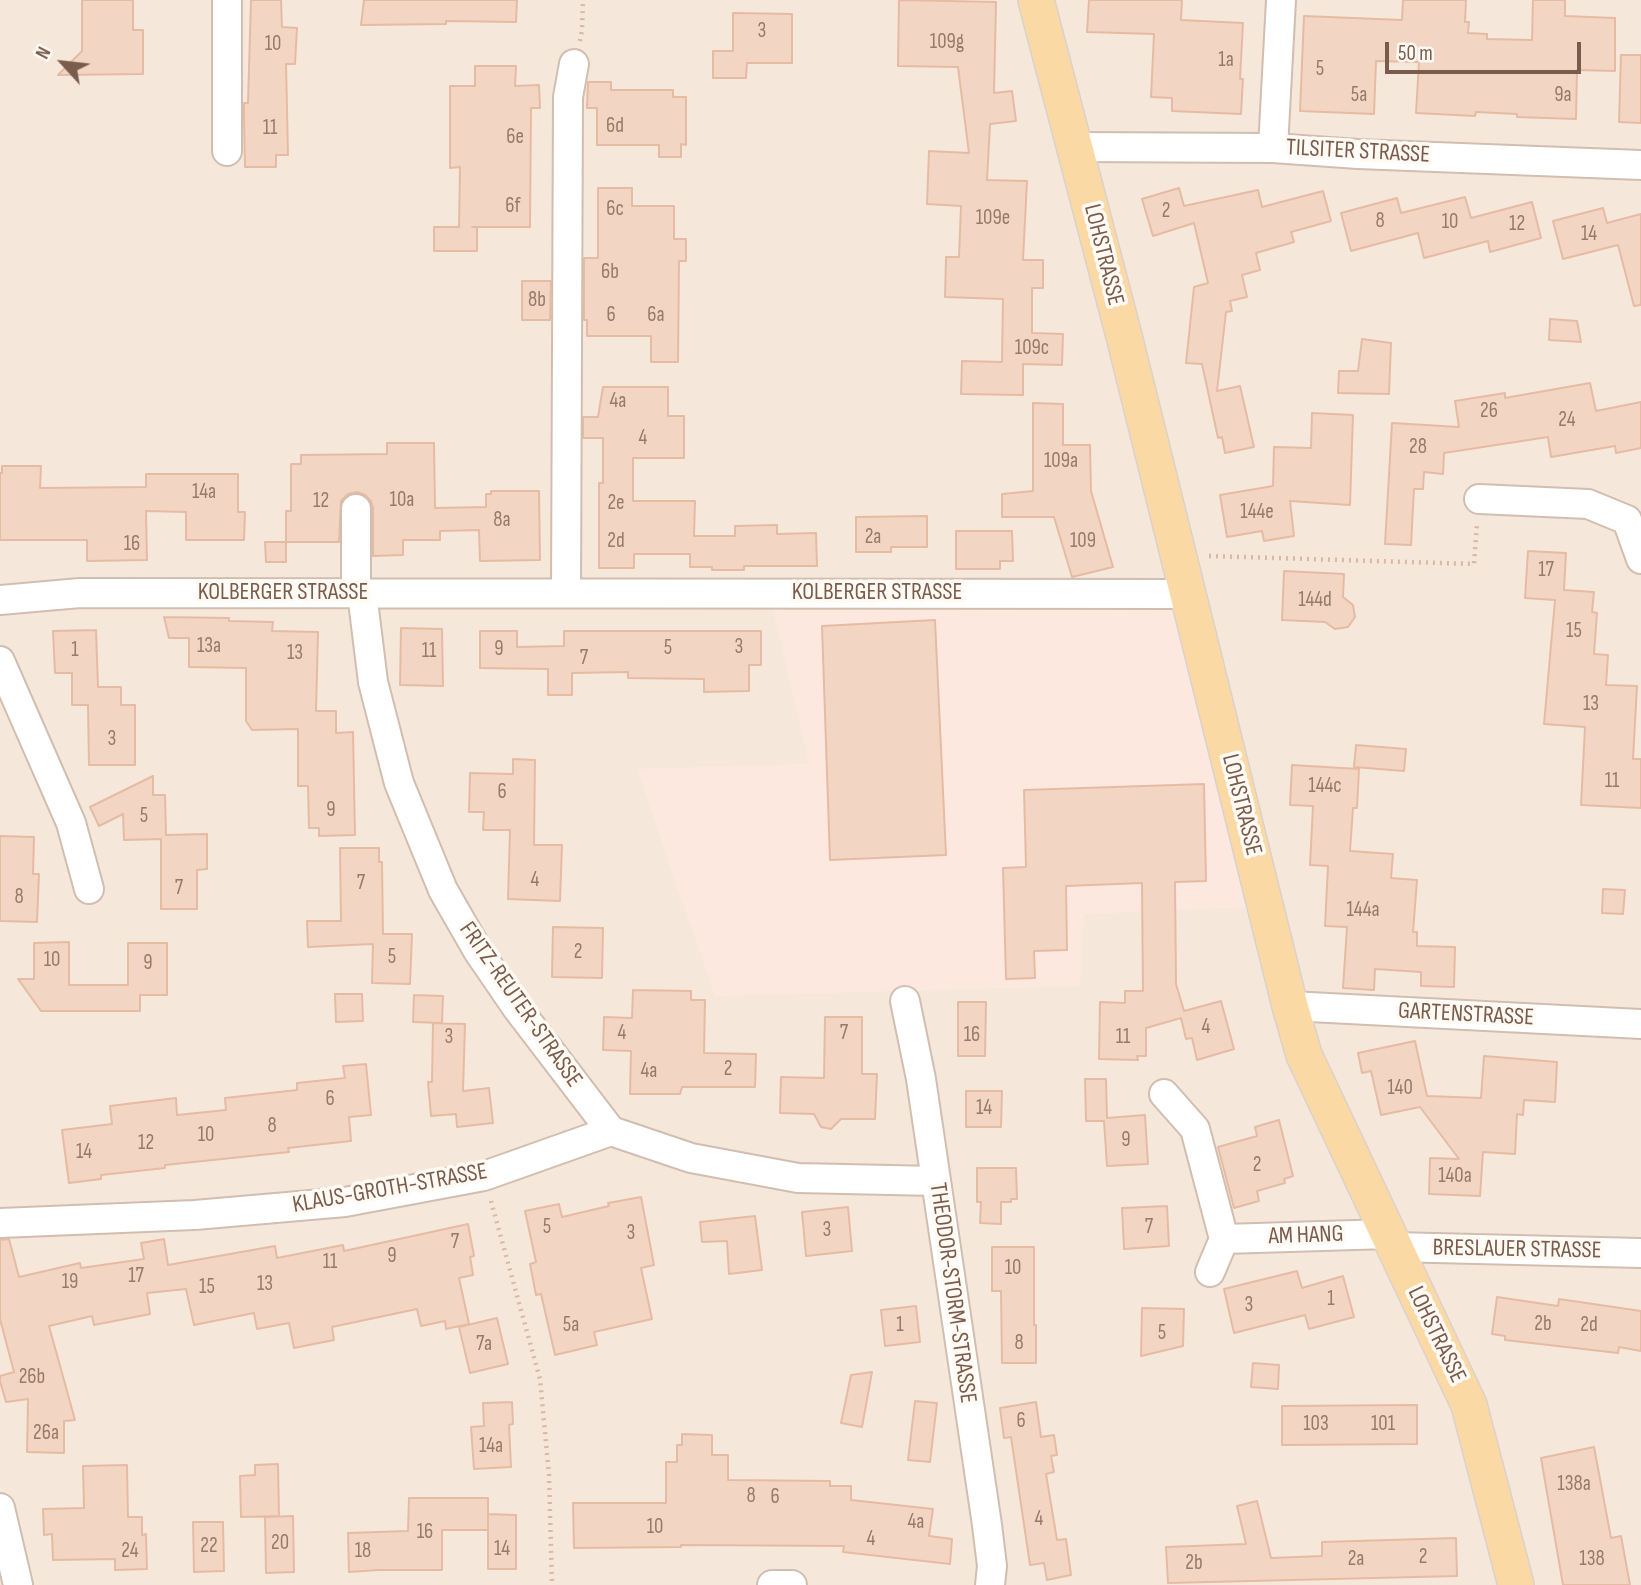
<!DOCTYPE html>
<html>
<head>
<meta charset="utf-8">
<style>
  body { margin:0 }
  #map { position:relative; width:1641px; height:1585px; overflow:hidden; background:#fdf6ec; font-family:"Sofia Sans Condensed",sans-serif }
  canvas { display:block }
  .north { position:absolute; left:28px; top:28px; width:70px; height:70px; -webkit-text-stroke:5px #fffaf3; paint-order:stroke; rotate:297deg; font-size:19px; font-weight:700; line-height:28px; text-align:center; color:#7a5c4d }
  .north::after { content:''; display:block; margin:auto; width:24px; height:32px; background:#7a5c4d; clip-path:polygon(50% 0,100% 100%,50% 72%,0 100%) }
  .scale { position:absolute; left:1385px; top:42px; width:196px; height:32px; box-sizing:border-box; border:4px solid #7a5c4d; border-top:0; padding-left:9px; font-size:21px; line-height:24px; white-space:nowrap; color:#7a5c4d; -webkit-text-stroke:5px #fffaf3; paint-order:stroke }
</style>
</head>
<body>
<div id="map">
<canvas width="1641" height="1585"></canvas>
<div class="north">N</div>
<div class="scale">50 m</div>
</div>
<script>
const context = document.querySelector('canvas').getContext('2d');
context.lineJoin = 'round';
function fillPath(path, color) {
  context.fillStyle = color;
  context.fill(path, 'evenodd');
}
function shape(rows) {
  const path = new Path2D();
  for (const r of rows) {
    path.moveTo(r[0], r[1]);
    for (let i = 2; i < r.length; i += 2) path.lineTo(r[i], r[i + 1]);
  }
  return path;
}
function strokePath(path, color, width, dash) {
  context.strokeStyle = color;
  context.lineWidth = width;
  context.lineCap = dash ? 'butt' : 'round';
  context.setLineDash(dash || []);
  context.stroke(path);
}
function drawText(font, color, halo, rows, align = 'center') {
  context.font = font + ' "Sofia Sans Condensed",sans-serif';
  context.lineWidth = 7;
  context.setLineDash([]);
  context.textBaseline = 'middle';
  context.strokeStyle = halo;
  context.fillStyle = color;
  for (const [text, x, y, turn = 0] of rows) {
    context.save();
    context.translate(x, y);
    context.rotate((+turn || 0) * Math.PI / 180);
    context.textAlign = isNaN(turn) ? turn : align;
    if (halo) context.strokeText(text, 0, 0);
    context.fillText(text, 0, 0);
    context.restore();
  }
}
fillPath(shape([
  [0,0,1641,0,1641,1585,0,1585]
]), '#f5e8da');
fillPath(shape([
  [1176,607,1245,907,1084,914,1080,986,715,996,637,769,809,764,773,609]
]), '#fde8e0');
const building = shape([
  [82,0,133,0,133,30,143,30,143,74,58,75,82,51,82,0],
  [251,0,281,0,282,27,297,28,295,64,286,64,288,155,276,155,276,167,245,167,244,117,244,103,248,103,251,0],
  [364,0,517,0,516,22,446,21,446,24,361,25,364,0],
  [899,0,996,2,994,93,1012,91,1016,121,990,124,987,180,1027,181,1023,260,1043,260,1043,288,1032,288,1032,333,1063,334,1062,365,1023,364,1023,395,961,394,962,361,1002,362,1003,299,945,297,946,257,959,257,961,206,927,204,929,151,969,153,958,67,898,66,899,0],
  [1089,0,1182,0,1181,20,1243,23,1240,79,1243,79,1241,114,1172,111,1172,98,1151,97,1154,34,1087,32,1089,0],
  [1403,0,1466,0,1465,22,1469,22,1468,33,1487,34,1487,39,1532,40,1533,0,1565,0,1565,16,1615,18,1615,71,1577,70,1576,119,1517,117,1517,114,1476,112,1475,116,1416,113,1419,62,1376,61,1374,114,1300,111,1304,16,1402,20,1403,0],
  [733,13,792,14,792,63,747,63,746,78,713,78,713,51,733,51,733,13],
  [1621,55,1641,55,1641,123,1619,122,1621,55],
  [475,66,516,66,515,86,539,85,540,108,531,108,530,227,472,227,477,227,477,251,434,251,434,227,459,227,460,167,450,168,450,86,475,86,475,66],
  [588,82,611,82,611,90,673,90,673,97,686,97,686,145,681,144,681,157,659,157,659,145,597,145,597,108,587,108,588,82],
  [598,188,632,188,632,206,674,206,674,239,686,239,686,261,679,261,678,362,651,362,651,336,587,336,587,320,584,320,584,258,598,258,598,188],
  [1179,188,1184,206,1258,190,1262,207,1323,191,1331,221,1291,232,1294,242,1256,253,1260,270,1242,275,1247,297,1230,301,1232,311,1226,312,1217,391,1240,386,1254,447,1225,453,1222,437,1218,438,1202,364,1186,363,1194,287,1208,283,1194,223,1153,236,1142,199,1179,188],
  [1465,197,1471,218,1532,202,1541,238,1490,252,1488,241,1424,258,1418,233,1351,251,1341,213,1397,198,1401,213,1465,197],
  [1603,208,1607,223,1641,214,1641,305,1634,306,1618,245,1563,259,1553,221,1603,208],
  [522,281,551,281,550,320,522,320,522,281],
  [1550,319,1577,321,1581,342,1549,340,1550,319],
  [1362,339,1391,343,1389,394,1338,393,1339,371,1358,371,1362,339],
  [1590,383,1596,411,1641,402,1641,448,1616,453,1615,446,1551,457,1548,437,1444,453,1443,474,1424,472,1423,489,1414,489,1411,545,1385,544,1392,423,1459,427,1455,401,1505,393,1505,398,1590,383],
  [603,387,668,387,668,416,684,416,684,458,633,458,633,501,695,501,694,536,735,536,735,526,777,525,777,534,816,533,817,566,744,566,744,570,712,570,712,567,690,567,690,554,634,554,634,568,599,568,599,483,603,483,603,438,583,438,583,417,598,417,603,387],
  [1033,403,1063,404,1063,445,1090,445,1091,491,1113,567,1072,577,1054,517,1002,517,1002,494,1033,491,1033,403],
  [1312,413,1353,415,1350,505,1290,501,1294,536,1264,541,1262,531,1227,537,1220,495,1273,486,1274,447,1311,448,1312,413],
  [387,443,434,443,435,508,486,507,486,494,491,494,491,491,539,491,540,560,480,561,479,530,440,531,440,540,403,540,403,555,373,556,373,508,371,501,365,495,357,492,348,494,341,501,339,542,286,542,286,511,291,511,291,464,301,464,301,455,387,454,387,443],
  [2,466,41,466,40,488,146,487,146,474,238,474,238,512,245,512,244,540,186,540,186,512,146,511,147,560,87,561,87,540,0,540,0,473,2,473,2,466],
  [927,516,927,547,891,547,891,552,856,552,856,517,927,516],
  [956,531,1012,531,1013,561,1000,561,1000,569,956,569,956,531],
  [265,542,286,542,286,562,266,562,265,542],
  [1528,551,1566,553,1564,590,1594,592,1592,612,1597,613,1594,654,1608,655,1606,685,1637,686,1633,759,1641,759,1641,808,1581,805,1585,727,1544,724,1555,600,1525,598,1528,551],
  [1284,571,1344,574,1343,597,1353,605,1355,617,1348,627,1335,629,1325,622,1282,620,1284,571],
  [164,617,229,618,229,621,273,622,272,631,318,632,316,711,336,711,336,733,353,732,355,835,319,836,319,828,309,828,308,786,298,786,298,729,252,730,246,721,246,668,189,667,189,638,169,638,164,617],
  [935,620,946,855,830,860,822,626,935,620],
  [401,628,442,629,443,686,400,685,401,628],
  [96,630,98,687,121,687,121,705,135,705,135,765,89,765,88,705,72,705,72,673,55,673,53,631,96,630],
  [480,631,517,631,517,647,564,646,564,631,761,631,761,665,749,665,749,691,704,692,704,679,628,678,628,672,572,673,572,695,548,695,548,669,480,668,480,631],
  [1356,745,1406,749,1404,771,1354,767,1356,745],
  [513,759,535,760,534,845,562,845,560,901,508,899,510,830,483,830,484,812,469,812,470,773,513,774,513,759],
  [1292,765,1359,769,1357,808,1353,808,1350,851,1393,854,1391,878,1417,880,1413,932,1417,932,1417,946,1455,947,1454,987,1421,986,1421,972,1375,969,1374,990,1343,988,1347,927,1325,926,1328,866,1310,865,1313,806,1290,805,1292,765],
  [153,776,153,795,165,795,166,835,207,834,207,869,197,870,197,909,161,909,161,839,124,840,123,814,99,826,90,807,153,776],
  [1204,784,1206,881,1175,882,1176,984,1184,1011,1221,1001,1234,1049,1197,1060,1192,1038,1186,1039,1181,1018,1146,1028,1146,1056,1137,1056,1138,1060,1099,1059,1100,1002,1125,1003,1125,991,1143,991,1142,883,1066,886,1067,950,1034,951,1035,978,1006,979,1003,868,1026,867,1024,790,1204,784],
  [0,836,34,837,33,874,39,874,37,922,0,921,0,836],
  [340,848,379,848,379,862,382,862,383,934,412,934,410,984,372,983,373,944,308,947,307,921,341,921,340,848],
  [1603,889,1625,890,1623,914,1602,913,1603,889],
  [553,927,603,928,602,978,552,977,553,927],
  [69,942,69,985,128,985,128,943,167,943,167,995,140,995,140,1011,41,1011,18,979,34,979,34,943,69,942],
  [633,990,691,991,691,1000,705,1000,704,1053,756,1054,755,1087,682,1087,680,1094,630,1094,631,1051,603,1050,604,1017,632,1018,633,990],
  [335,994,362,994,363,1021,336,1022,335,994],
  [414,995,443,996,442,1023,413,1022,414,995],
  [958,1002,986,1002,985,1056,958,1056,958,1002],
  [825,1017,862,1017,862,1074,877,1074,875,1119,841,1119,831,1129,821,1127,814,1114,780,1113,781,1077,824,1078,825,1017],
  [433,1023,465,1024,463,1091,489,1088,493,1123,457,1127,456,1114,431,1116,428,1082,432,1082,433,1023],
  [1415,1041,1427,1096,1481,1098,1484,1056,1557,1062,1555,1102,1524,1100,1523,1115,1517,1114,1515,1154,1483,1152,1480,1196,1429,1194,1430,1158,1459,1159,1420,1107,1381,1115,1371,1071,1362,1073,1358,1053,1415,1041],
  [366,1064,371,1115,349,1117,351,1141,288,1148,289,1152,165,1165,165,1168,101,1175,101,1179,69,1183,62,1130,112,1124,110,1106,176,1098,177,1115,226,1110,225,1098,297,1090,297,1083,345,1078,343,1066,366,1064],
  [1085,1079,1106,1079,1107,1118,1145,1115,1148,1164,1107,1166,1104,1121,1086,1121,1085,1079],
  [966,1091,1002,1091,1001,1127,966,1127,966,1091],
  [1279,1120,1293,1176,1284,1179,1285,1183,1257,1191,1259,1201,1234,1208,1218,1147,1257,1136,1255,1127,1279,1120],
  [977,1168,1016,1168,1017,1199,1011,1199,1011,1202,1001,1202,1001,1224,980,1223,981,1202,977,1202,977,1168],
  [641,1197,654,1265,641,1268,652,1319,594,1332,597,1345,555,1355,541,1294,536,1295,530,1264,536,1262,525,1211,559,1204,562,1217,609,1206,608,1203,641,1197],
  [1167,1206,1169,1246,1124,1249,1122,1208,1167,1206],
  [848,1207,852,1251,806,1256,802,1212,848,1207],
  [755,1216,762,1270,729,1274,727,1241,702,1242,700,1222,755,1216],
  [468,1224,474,1256,470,1257,473,1275,459,1278,469,1324,446,1329,445,1321,421,1326,417,1309,332,1327,334,1340,294,1348,289,1323,257,1329,254,1313,194,1325,186,1289,147,1293,150,1314,94,1325,92,1316,49,1326,75,1420,64,1421,64,1453,27,1452,28,1399,6,1402,0,1381,0,1376,14,1372,0,1319,0,1240,9,1239,19,1277,80,1263,81,1268,144,1259,141,1243,164,1239,168,1265,275,1246,277,1258,343,1245,344,1251,468,1224],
  [992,1247,1034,1247,1034,1325,1036,1325,1036,1363,1002,1363,1001,1291,992,1291,992,1247],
  [1297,1271,1302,1288,1343,1276,1354,1317,1309,1329,1305,1315,1234,1333,1224,1289,1297,1271],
  [1497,1297,1558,1306,1559,1299,1641,1311,1641,1351,1619,1347,1618,1353,1505,1340,1505,1336,1492,1334,1497,1297],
  [916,1306,920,1342,885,1346,881,1310,916,1306],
  [1142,1308,1184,1309,1183,1346,1141,1356,1142,1308],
  [497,1318,508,1364,470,1373,459,1327,497,1318],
  [1253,1363,1279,1365,1278,1389,1251,1387,1253,1363],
  [872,1372,862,1427,841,1423,851,1375,872,1372],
  [915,1401,937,1403,930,1462,908,1460,915,1401],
  [512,1402,513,1424,509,1425,511,1467,474,1469,471,1427,484,1426,483,1403,512,1402],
  [1036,1402,1041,1437,1054,1435,1057,1455,1051,1456,1054,1472,1046,1474,1057,1540,1066,1539,1071,1575,1047,1580,1044,1563,1030,1565,1011,1437,1004,1438,1000,1408,1036,1402],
  [1417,1405,1417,1444,1282,1445,1282,1406,1417,1405],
  [682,1434,712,1435,712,1455,728,1455,728,1480,830,1481,830,1486,851,1486,851,1500,933,1509,929,1536,952,1539,950,1564,843,1552,844,1546,681,1545,681,1547,574,1548,573,1503,666,1503,666,1462,677,1462,677,1445,682,1445,682,1434],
  [1594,1447,1611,1538,1621,1536,1630,1585,1563,1585,1541,1458,1594,1447],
  [278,1464,279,1516,241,1517,240,1476,255,1475,255,1465,278,1464],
  [127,1465,128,1517,142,1517,142,1535,146,1534,147,1569,115,1570,115,1559,53,1560,52,1534,44,1535,43,1509,84,1508,83,1466,127,1465],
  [409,1498,488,1498,488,1530,442,1530,442,1570,378,1570,349,1572,348,1533,408,1531,409,1498],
  [1257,1501,1271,1558,1322,1556,1322,1542,1456,1538,1457,1576,1168,1583,1166,1547,1246,1544,1237,1506,1257,1501],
  [488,1514,516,1515,516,1569,488,1569,488,1514],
  [293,1516,294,1572,266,1573,265,1517,293,1516],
  [193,1522,223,1522,224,1571,194,1572,193,1522]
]);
fillPath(building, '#f3d5c3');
strokePath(building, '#e6bba3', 2);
const minor = shape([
  [1075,147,1273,148,1358,154,1641,165],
  [1273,148,1281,0],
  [227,151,227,0],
  [1479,499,1588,504,1627,520,1641,559],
  [356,592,356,509],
  [566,592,568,97,574,64],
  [362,593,373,682,399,783,443,890,478,951,517,1008,611,1131],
  [0,600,80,593,1188,594],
  [0,661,71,823,89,889],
  [905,1001,921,1079,987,1525,992,1566,990,1585],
  [1290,1006,1641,1024],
  [1164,1094,1195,1129,1224,1239,1388,1234],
  [0,1223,195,1215,345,1202,484,1176,611,1131,691,1158,798,1178,936,1181],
  [1393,1247,1641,1253],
  [1210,1272,1224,1239],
  [0,1508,18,1585],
  [772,1585,792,1585]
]);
const major = shape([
  [1036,0,1124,336,1290,1006,1304,1055,1469,1405,1516,1585]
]);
strokePath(minor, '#d1beb0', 32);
strokePath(major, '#dad1cd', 38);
strokePath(shape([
  [580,41,582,30,583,0],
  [1209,556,1474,564,1477,524],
  [491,1201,540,1379,549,1475,552,1585]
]), '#d9b8a5', 4.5, [2, 5]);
strokePath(minor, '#fff', 28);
strokePath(major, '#fbd9a5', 35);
drawText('21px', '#987a6a', null, [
  ["3",762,32],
  ["109g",947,43],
  ["10",273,45],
  ["1a",1226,61],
  ["5",1320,70],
  ["5a",1359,96],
  ["9a",1563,96],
  ["6d",615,127],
  ["11",270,129],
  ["6e",515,138],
  ["6f",513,207],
  ["6c",615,210],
  ["2",1166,212],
  ["109e",993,219],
  ["8",1380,222],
  ["10",1450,223],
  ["12",1517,225],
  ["14",1589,235],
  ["6b",610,273],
  ["8b",537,301],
  ["6",611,316],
  ["6a",656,316],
  ["109c",1032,349],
  ["4a",618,402],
  ["26",1489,412],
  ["24",1567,421],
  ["4",643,439],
  ["28",1418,448],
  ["109a",1061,462],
  ["14a",204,493],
  ["10a",402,501],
  ["12",321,502],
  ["2e",616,504],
  ["144e",1257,513],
  ["8a",502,521],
  ["2a",873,538],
  ["2d",616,542],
  ["109",1083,542],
  ["16",132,545],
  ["17",1546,571],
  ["144d",1315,601],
  ["15",1574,632],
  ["13a",209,647],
  ["3",739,648],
  ["5",668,649],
  ["9",499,650],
  ["1",75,651],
  ["11",429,652],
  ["13",295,654],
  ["7",584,659],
  ["13",1591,705],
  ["3",112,740],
  ["11",1612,782],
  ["144c",1325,787],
  ["6",502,793],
  ["9",331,811],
  ["5",144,817],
  ["4",535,881],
  ["7",361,884],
  ["7",179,889],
  ["8",19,898],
  ["144a",1363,911],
  ["2",578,953],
  ["5",392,958],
  ["10",52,961],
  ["9",148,964],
  ["4",1206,1028],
  ["4",622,1034],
  ["7",844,1034],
  ["16",972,1036],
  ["3",449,1038],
  ["11",1123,1038],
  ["2",728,1070],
  ["4a",649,1072],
  ["140",1400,1089],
  ["6",330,1100],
  ["14",984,1109],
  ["8",272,1127],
  ["10",206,1136],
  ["9",1126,1141],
  ["12",146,1144],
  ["14",84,1153],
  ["2",1257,1166],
  ["140a",1455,1177],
  ["5",547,1228],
  ["7",1149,1228],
  ["3",827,1231],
  ["3",631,1234],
  ["7",455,1243],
  ["9",392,1257],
  ["11",330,1263],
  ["10",1013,1269],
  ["17",136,1277],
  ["19",70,1283],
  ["13",265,1285],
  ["15",207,1288],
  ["1",1331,1300],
  ["3",1249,1306],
  ["2b",1543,1325],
  ["5a",571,1326],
  ["1",900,1326],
  ["2d",1589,1326],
  ["5",1162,1334],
  ["8",1019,1344],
  ["7a",484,1345],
  ["26b",32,1378],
  ["6",1021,1422],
  ["103",1316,1425],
  ["101",1383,1425],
  ["26a",46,1434],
  ["14a",491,1447],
  ["138a",1574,1485],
  ["8",751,1497],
  ["6",775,1498],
  ["4",1039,1520],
  ["4a",916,1523],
  ["10",655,1528],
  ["16",425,1533],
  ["4",871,1540],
  ["20",280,1544],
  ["22",209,1547],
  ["14",502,1550],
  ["24",130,1552],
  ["18",363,1552],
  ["2",1423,1558],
  ["2a",1356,1560],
  ["138",1592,1560],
  ["2b",1194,1564]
]);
drawText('24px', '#7a5c4d', '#fffaf3', [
  ["TILSITER STRASSE",1358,152,3],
  ["LOHSTRASSE",1103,255,76],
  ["KOLBERGER STRASSE",283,593],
  ["KOLBERGER STRASSE",877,593],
  ["LOHSTRASSE",1241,805,76],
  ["FRITZ-REUTER-STRASSE",520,1005,55],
  ["GARTENSTRASSE",1466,1015,3],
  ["KLAUS-GROTH-STRASSE",390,1189,-10],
  ["AM HANG",1306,1236,-2],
  ["BRESLAUER STRASSE",1517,1250,1],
  ["THEODOR-STORM-STRASSE",952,1293,82],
  ["LOHSTRASSE",1436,1335,64]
]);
</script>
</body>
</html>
